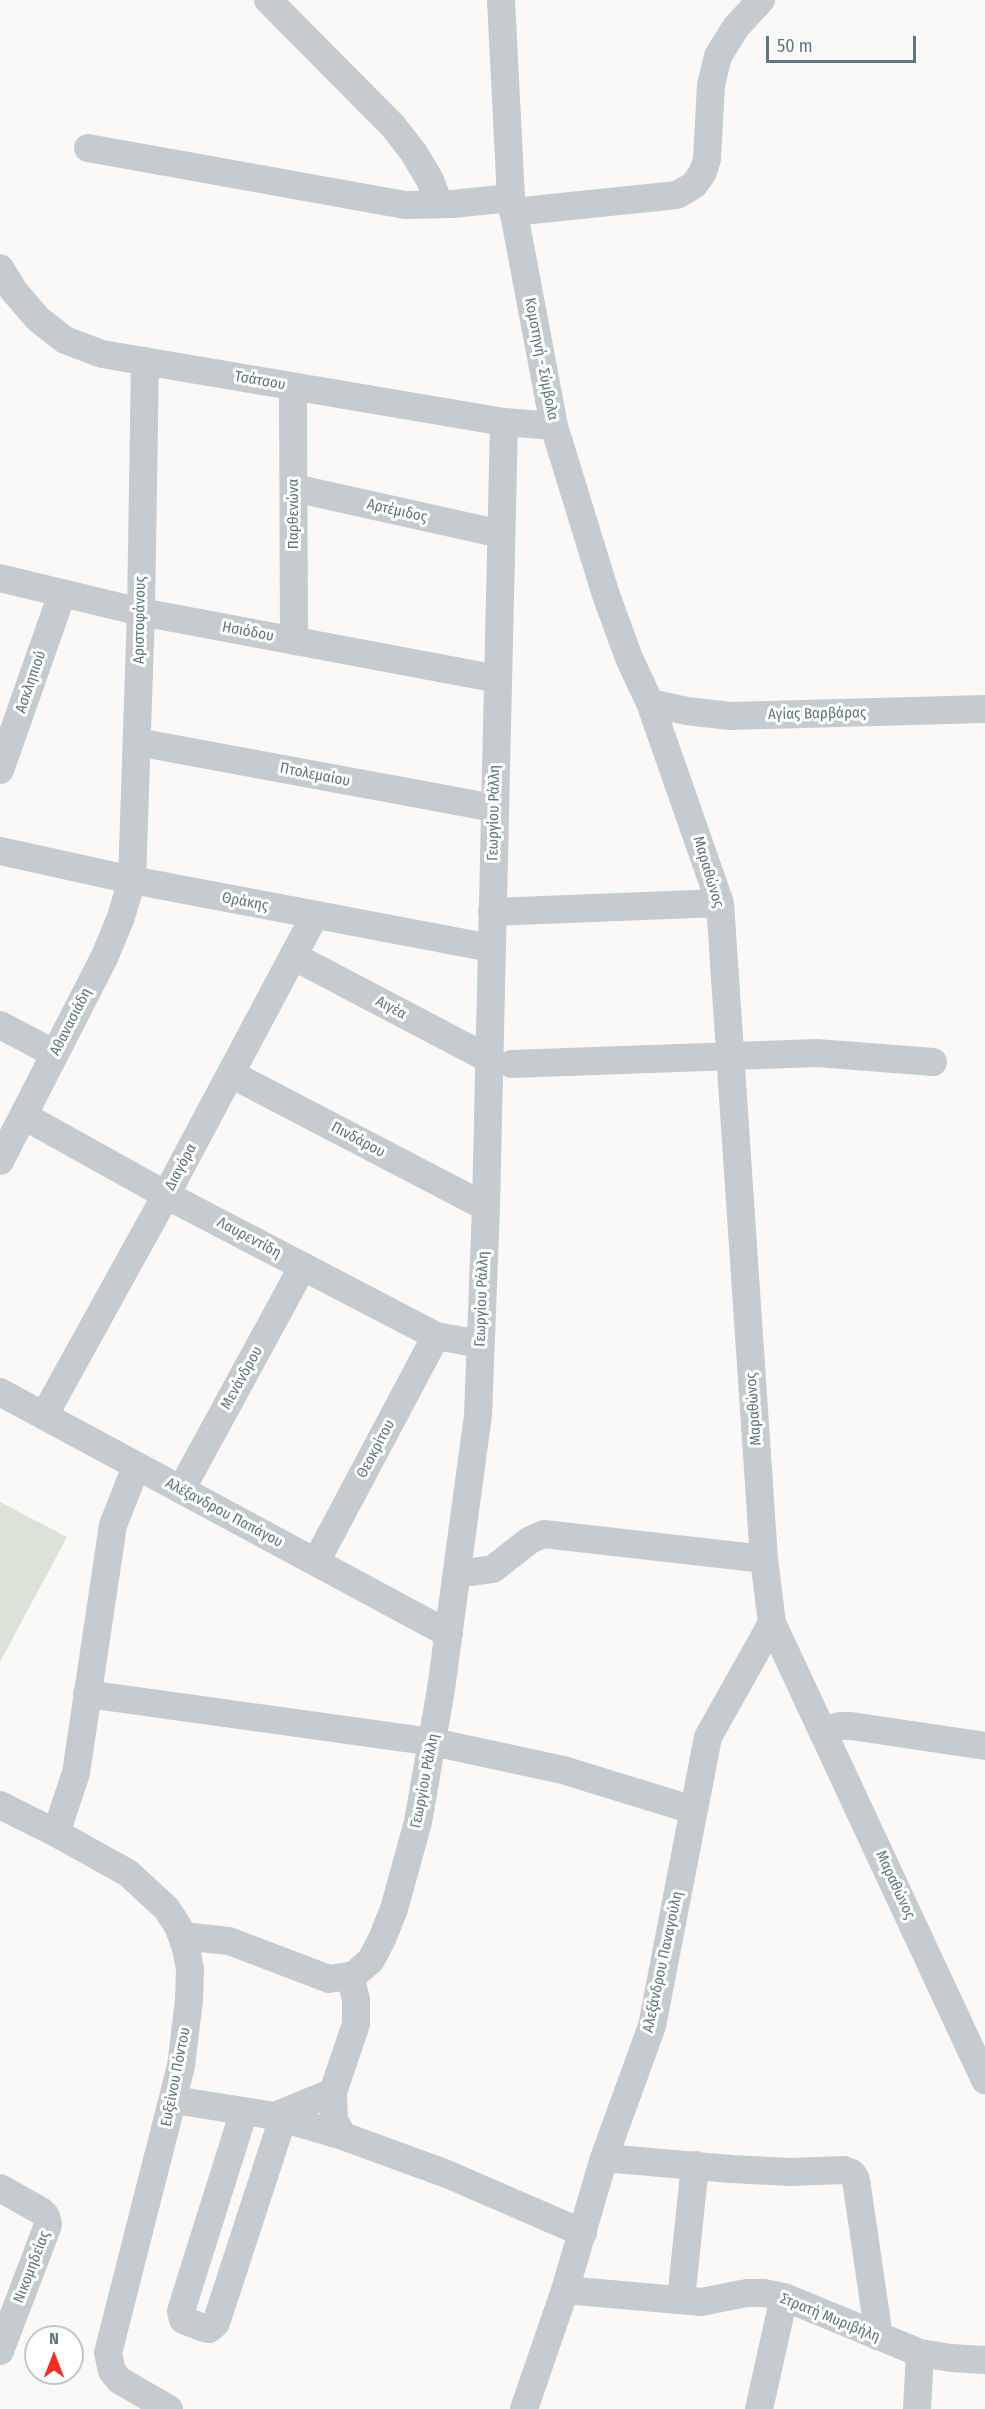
<!DOCTYPE html>
<html>
<head>
<meta charset="utf-8">
<style>
  body { margin:0 }
  #map { position:relative; width:985px; height:2409px; overflow:hidden; background:#faf9f8; font-family:"Fira Sans Condensed",sans-serif }
  canvas { display:block }
  .north { position:absolute; left:24px; top:2325px; width:60px; height:60px; box-sizing:border-box; background:#fff; border:2px solid #bfc8cc; border-radius:50%; rotate:0deg; font-size:16px; font-weight:700; line-height:24px; text-align:center; color:#5e767f }
  .north::after { content:''; display:block; margin:auto; width:21px; height:27px; background:#f02e22; clip-path:polygon(50% 0,100% 100%,50% 72%,0 100%) }
  .scale { position:absolute; left:766px; top:36px; width:150px; height:27px; box-sizing:border-box; border:3px solid #5e767f; border-top:0; padding-left:8px; font-size:18px; line-height:21px; white-space:nowrap; color:#5e767f; -webkit-text-stroke:4px #fff; paint-order:stroke }
</style>
</head>
<body>
<div id="map">
<canvas width="985" height="2409"></canvas>
<div class="north">N</div>
<div class="scale">50 m</div>
</div>
<script>
const context = document.querySelector('canvas').getContext('2d');
context.lineJoin = 'round';
function fillPath(path, color) {
  context.fillStyle = color;
  context.fill(path, 'evenodd');
}
function shape(rows) {
  const path = new Path2D();
  for (const r of rows) {
    path.moveTo(r[0], r[1]);
    for (let i = 2; i < r.length; i += 2) path.lineTo(r[i], r[i + 1]);
  }
  return path;
}
function strokePath(path, color, width, dash) {
  context.strokeStyle = color;
  context.lineWidth = width;
  context.lineCap = dash ? 'butt' : 'round';
  context.setLineDash(dash || []);
  context.stroke(path);
}
function drawText(font, color, halo, rows, align = 'center') {
  context.font = font + ' "Fira Sans Condensed",sans-serif';
  context.lineWidth = 6;
  context.setLineDash([]);
  context.textBaseline = 'middle';
  context.strokeStyle = halo;
  context.fillStyle = color;
  for (const [text, x, y, turn = 0] of rows) {
    context.save();
    context.translate(x, y);
    context.rotate((+turn || 0) * Math.PI / 180);
    context.textAlign = isNaN(turn) ? turn : align;
    if (halo) context.strokeText(text, 0, 0);
    context.fillText(text, 0, 0);
    context.restore();
  }
}
fillPath(shape([
  [0,1502,67,1537,0,1662]
]), '#dde2d8');
strokePath(shape([
  [268,0,393,126,414,153,430,180,439,204],
  [501,0,511,198,554,426,606,595,629,658,650,703,720,903,764,1559,772,1623,985,2080],
  [88,148,405,205,452,204,511,198],
  [513,212,677,195,694,185,703,172,707,159,711,85,718,56,736,27,761,0],
  [0,268,14,291,38,319,65,340,102,354,504,422,554,426],
  [293,387,294,641],
  [294,488,501,534],
  [0,578,141,612,498,679],
  [650,703,687,711,730,716,985,709],
  [137,742,494,808],
  [0,770,62,594],
  [0,851,132,880,491,948],
  [492,912,720,903],
  [293,956,489,1059],
  [0,1025,55,1054],
  [512,1064,817,1053,933,1062],
  [231,1074,486,1207],
  [24,1116,166,1195,436,1336,480,1344],
  [0,1161,105,956,121,917,132,880,141,612,145,361],
  [0,1392,449,1634],
  [44,1416,166,1195,315,915],
  [181,1490,303,1266],
  [316,1562,436,1336],
  [457,1574,493,1569,530,1540,544,1534,764,1559],
  [87,1694,433,1742,563,1770,693,1810],
  [823,1731,840,1726,851,1726,985,1746],
  [0,1805,56,1833,128,1873,166,1908,178,1926,186,1948,190,1969,189,2000,181,2066,108,2353,112,2371,119,2380,169,2409],
  [56,1833,76,1773,113,1525,136,1467],
  [182,1936,229,1941,329,1979,354,1975,371,1960,382,1939,394,1909,418,1822,441,1689,478,1415,486,1207,504,422],
  [174,2100,275,2116,343,2136,447,2174,583,2233],
  [244,2111,181,2311,183,2320,204,2328,209,2329,216,2323,283,2118],
  [275,2116,333,2092],
  [343,2136,334,2120,333,2092,356,2024,356,1999,350,1977],
  [604,2158,731,2169,790,2172,844,2170,852,2173,856,2180,879,2337],
  [0,2188,41,2211,46,2216,48,2225,0,2351],
  [565,2290,701,2302,747,2293,764,2293,784,2297,920,2353,951,2358,985,2360],
  [681,2300,695,2165],
  [524,2409,565,2290,604,2158,652,2026,708,1737,772,1623],
  [759,2409,784,2297],
  [917,2409,920,2353]
]), '#c5cbce', 28);
drawText('15px', '#5e767f', '#fff', [
  ["Κομοτηνή - Σύμβολα",541,359,79],
  ["Τσάτσου",260,381,10],
  ["Αρτέμιδος",397,511,13],
  ["Παρθενώνα",294,514,-90],
  ["Αριστοφάνους",140,620,-89],
  ["Ησιόδου",248,632,11],
  ["Ασκληπιού",31,682,-71],
  ["Αγίας Βαρβάρας",817,714,-1],
  ["Πτολεμαίου",315,775,11],
  ["Γεωργίου Ράλλη",494,813,-89],
  ["Μαραθώνος",708,872,73],
  ["Θράκης",245,902,11],
  ["Αιγέα",391,1008,28],
  ["Αθανασιάδη",71,1022,-63],
  ["Πινδάρου",358,1140,28],
  ["Διαγόρα",181,1167,-62],
  ["Λαυρεντίδη",249,1238,28],
  ["Γεωργίου Ράλλη",482,1299,-88],
  ["Μενάνδρου",242,1378,-61],
  ["Μαραθώνος",754,1409,-94],
  ["Θεοκρίτου",376,1449,-62],
  ["Αλέξανδρου Παπάγου",224,1513,28],
  ["Γεωργίου Ράλλη",425,1781,-79],
  ["Μαραθώνος",895,1885,65],
  ["Αλεξάνδρου Παναγούλη",663,1962,-78],
  ["Ευξείνου Πόντου",176,2077,-79],
  ["Νικομηδείας",32,2267,-69],
  ["Στρατή Μυριβήλη",830,2318,22]
]);
</script>
</body>
</html>
